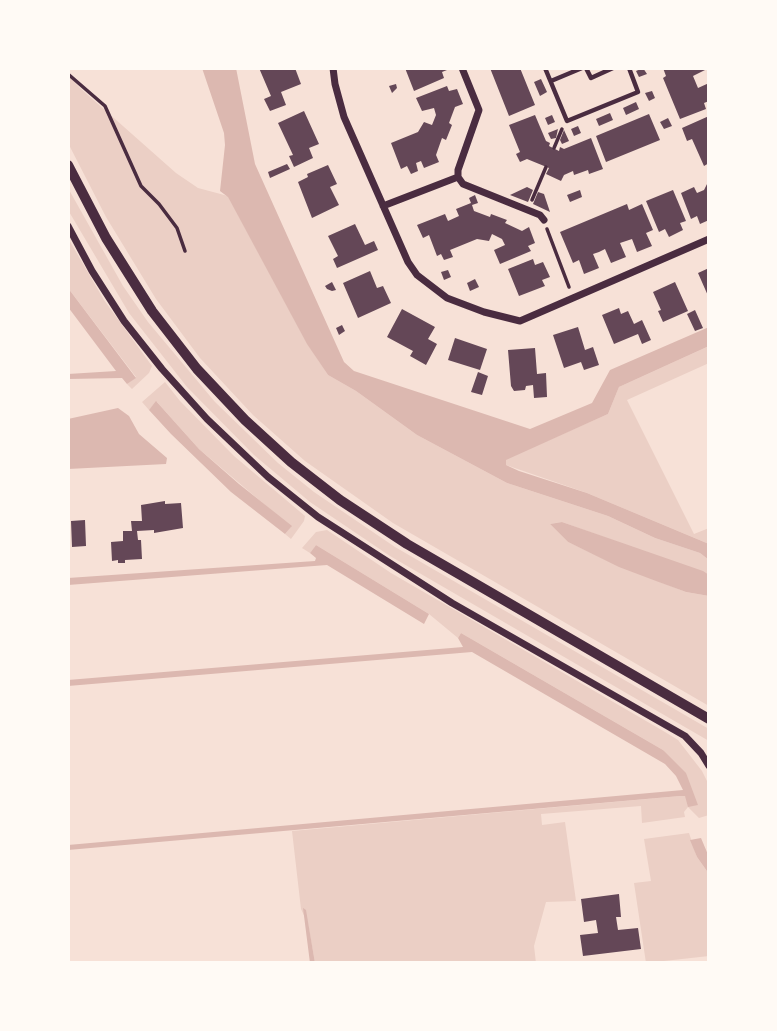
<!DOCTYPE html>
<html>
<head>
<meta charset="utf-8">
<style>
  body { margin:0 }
  #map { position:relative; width:777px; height:1031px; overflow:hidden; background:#f7e1d7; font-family:"Open Sans",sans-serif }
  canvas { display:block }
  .frame { position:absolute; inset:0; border:70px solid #fffaf5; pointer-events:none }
</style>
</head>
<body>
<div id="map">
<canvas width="777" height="1031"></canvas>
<div class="frame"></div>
</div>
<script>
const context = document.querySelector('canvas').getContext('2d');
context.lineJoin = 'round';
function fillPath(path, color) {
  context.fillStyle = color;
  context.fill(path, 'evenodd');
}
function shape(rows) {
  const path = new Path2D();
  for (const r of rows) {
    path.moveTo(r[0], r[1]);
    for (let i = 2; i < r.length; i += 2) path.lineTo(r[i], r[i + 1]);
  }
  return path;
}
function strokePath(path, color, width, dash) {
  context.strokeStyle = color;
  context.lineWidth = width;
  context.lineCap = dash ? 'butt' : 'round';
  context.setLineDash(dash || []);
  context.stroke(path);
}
fillPath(shape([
  [68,75,80,88,176,173,198,188,228,196,307,343,328,375,356,391,417,435,507,483,608,516,655,538,700,553,709,560,709,575,562,522,550,524,568,542,619,566,686,592,709,596,709,706,393,523,305,461,253,415,200,358,156,299,106,217,68,143],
  [68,188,123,286,148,322,215,402,278,463,314,492,395,547,709,729,709,741,390,556,310,502,254,455,187,387,129,313,68,210],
  [68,238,104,300,152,366,149,373,132,389,127,384,136,377,68,288],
  [709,346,709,363,627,400,694,534,709,528,709,544,587,493,506,465,506,459,608,414,619,387],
  [165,382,180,401,234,456,305,516,304,521,291,539,285,534,291,527,199,449,157,402,149,410,142,402],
  [327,530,391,573,665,732,678,740,702,771,709,785,709,815,699,818,688,807,684,812,685,817,642,823,641,806,541,814,542,825,565,822,576,901,546,902,534,946,536,963,315,963,308,924,301,909,292,831,680,796,685,796,698,805,663,750,461,633,458,638,429,614,316,545,310,553,302,548,316,532],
  [689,833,697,857,709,874,709,956,646,963,634,883,651,881,644,839]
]), '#ebcfc5');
fillPath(shape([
  [202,68,236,68,255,164,344,362,354,371,530,429,592,403,610,370,709,327,709,346,619,387,608,414,506,460,506,465,519,471,587,493,709,544,709,560,700,553,655,538,608,516,507,483,417,435,356,391,328,375,307,344,228,197,220,191,225,145,224,133],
  [68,288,136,378,127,384,122,378,68,379,68,374,116,371,68,307],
  [156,401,199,449,239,484,292,526,285,534,231,492,171,434,149,410],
  [118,408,129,416,139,434,167,458,166,464,68,469,68,419],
  [562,522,703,571,709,575,709,596,686,592,656,581,619,567,568,542,550,524],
  [316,545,429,614,424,624,327,565,68,585,68,578,315,561,316,558,310,553],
  [461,633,663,750,686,773,698,805,688,807,685,796,680,796,68,850,68,845,683,790,676,776,665,764,472,652,68,686,68,680,463,647,458,638],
  [701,838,709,857,709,874,697,857,690,840],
  [303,908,306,910,315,963,310,963]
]), '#dcb8b0');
fillPath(shape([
  [259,68,295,68,301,84,281,92,286,105,270,111,264,99,271,96],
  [405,68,452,68,442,72,444,78,414,91],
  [490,68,520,68,535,105,509,116],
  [643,68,647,74,639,77,636,71],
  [663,68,709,68,693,76,698,88,709,83,709,101,704,103,706,109,680,119,663,78,666,76],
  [541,79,547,92,540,96,534,82],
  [396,84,397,88,392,93,389,86],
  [447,86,449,91,457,89,463,104,455,107,449,123,452,125,446,140,442,138,436,155,439,162,424,168,421,161,416,163,418,171,411,174,407,166,401,169,391,143,418,132,424,122,432,125,436,115,434,108,422,111,416,98],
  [652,91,655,98,649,101,645,93],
  [636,102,639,109,626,115,623,108],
  [304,111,319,144,309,148,313,158,294,167,289,156,293,155,278,123],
  [610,113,613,120,599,126,596,119],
  [649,114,660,140,606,162,596,136],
  [535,115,546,141,550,143,549,146,559,151,560,147,564,149,591,138,603,169,589,174,588,170,574,175,573,171,564,175,561,181,546,174,549,168,527,159,520,162,516,154,520,152,509,125],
  [552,115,555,122,548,125,545,118],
  [709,116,709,163,704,166,692,139,687,141,682,128],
  [668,118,672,126,664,129,660,122],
  [578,126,581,133,574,136,571,129],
  [558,129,556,138,551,139,548,133],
  [564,130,569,141,562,144,560,140],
  [287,164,290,169,270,178,268,172],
  [328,165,337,184,330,187,339,205,312,218,298,182,308,177,307,174],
  [709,180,709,220,700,224,697,216,691,219,681,193,694,187,697,193,704,190],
  [527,187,533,190,528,202,510,195],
  [580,190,582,197,570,202,567,195],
  [673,190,686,221,680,223,683,230,669,237,665,229,659,232,646,201],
  [538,192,544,194,550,212,533,204],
  [475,195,478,203,472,205,474,211,490,217,491,214,507,220,505,223,522,231,529,227,535,243,528,246,531,251,500,264,494,250,505,245,502,239,492,234,489,241,477,239,450,250,453,257,444,260,441,254,437,256,429,235,423,238,417,225,445,214,448,221,459,216,456,209,471,203,469,198],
  [627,204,629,210,642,204,653,230,646,233,652,246,637,252,632,239,620,243,626,257,611,263,605,249,599,252,593,254,599,268,584,274,579,260,573,263,560,232],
  [355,224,365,245,374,241,378,250,337,268,333,259,338,256,328,236],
  [533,259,535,265,543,262,550,277,542,280,545,286,519,296,508,269],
  [709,268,709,298,698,273],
  [448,270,451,277,444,280,441,272],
  [370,271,377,288,383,286,391,303,358,318,343,283],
  [475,279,479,287,470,291,467,283],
  [332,282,336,290,332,291,327,289,325,286],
  [675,282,688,311,663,322,658,311,661,310,653,292],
  [619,308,621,314,628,311,634,324,642,320,651,340,642,344,638,334,614,344,602,315],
  [402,309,435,327,428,339,437,344,426,365,410,356,413,351,387,337],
  [695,310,703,328,695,331,687,314],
  [342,325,345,331,339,335,336,328],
  [578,327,585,350,593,347,599,365,584,370,581,362,564,368,553,335],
  [455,338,487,349,480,370,448,360],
  [535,348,537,374,546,373,547,397,534,398,533,385,526,386,525,390,514,391,511,386,508,350],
  [478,372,488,376,482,395,471,392],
  [165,501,165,504,181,503,183,528,154,533,154,530,137,531,138,540,141,540,142,559,125,560,125,563,118,563,118,560,112,561,111,542,123,541,123,531,132,531,131,521,142,521,141,505],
  [85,520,86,546,72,547,71,521],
  [619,894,621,917,616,917,618,930,638,928,641,949,583,956,580,935,598,933,596,920,584,922,581,899]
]), '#644757');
strokePath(shape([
  [68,74,105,106,141,186,159,204,177,228,185,251],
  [554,148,562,129],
  [532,200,546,167],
  [547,229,569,287]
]), '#4a2c40', 3.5);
strokePath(shape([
  [545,68,567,121,638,92,629,68],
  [586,68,591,78,613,68],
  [551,81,582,68]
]), '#4a2c40', 4.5);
strokePath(shape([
  [333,68,335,84,344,117,408,262,417,275,447,298,484,312,520,321,709,239],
  [458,177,458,170,479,110,462,68],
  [383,206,458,177,463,184,540,215,544,220],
  [68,226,92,271,124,321,162,369,207,419,268,477,318,517,452,603,685,736,701,753,709,766]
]), '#4a2c40', 7);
strokePath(shape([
  [68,165,106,238,152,311,197,369,245,420,291,462,340,500,407,544,709,719]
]), '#4a2c40', 10);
</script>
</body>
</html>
